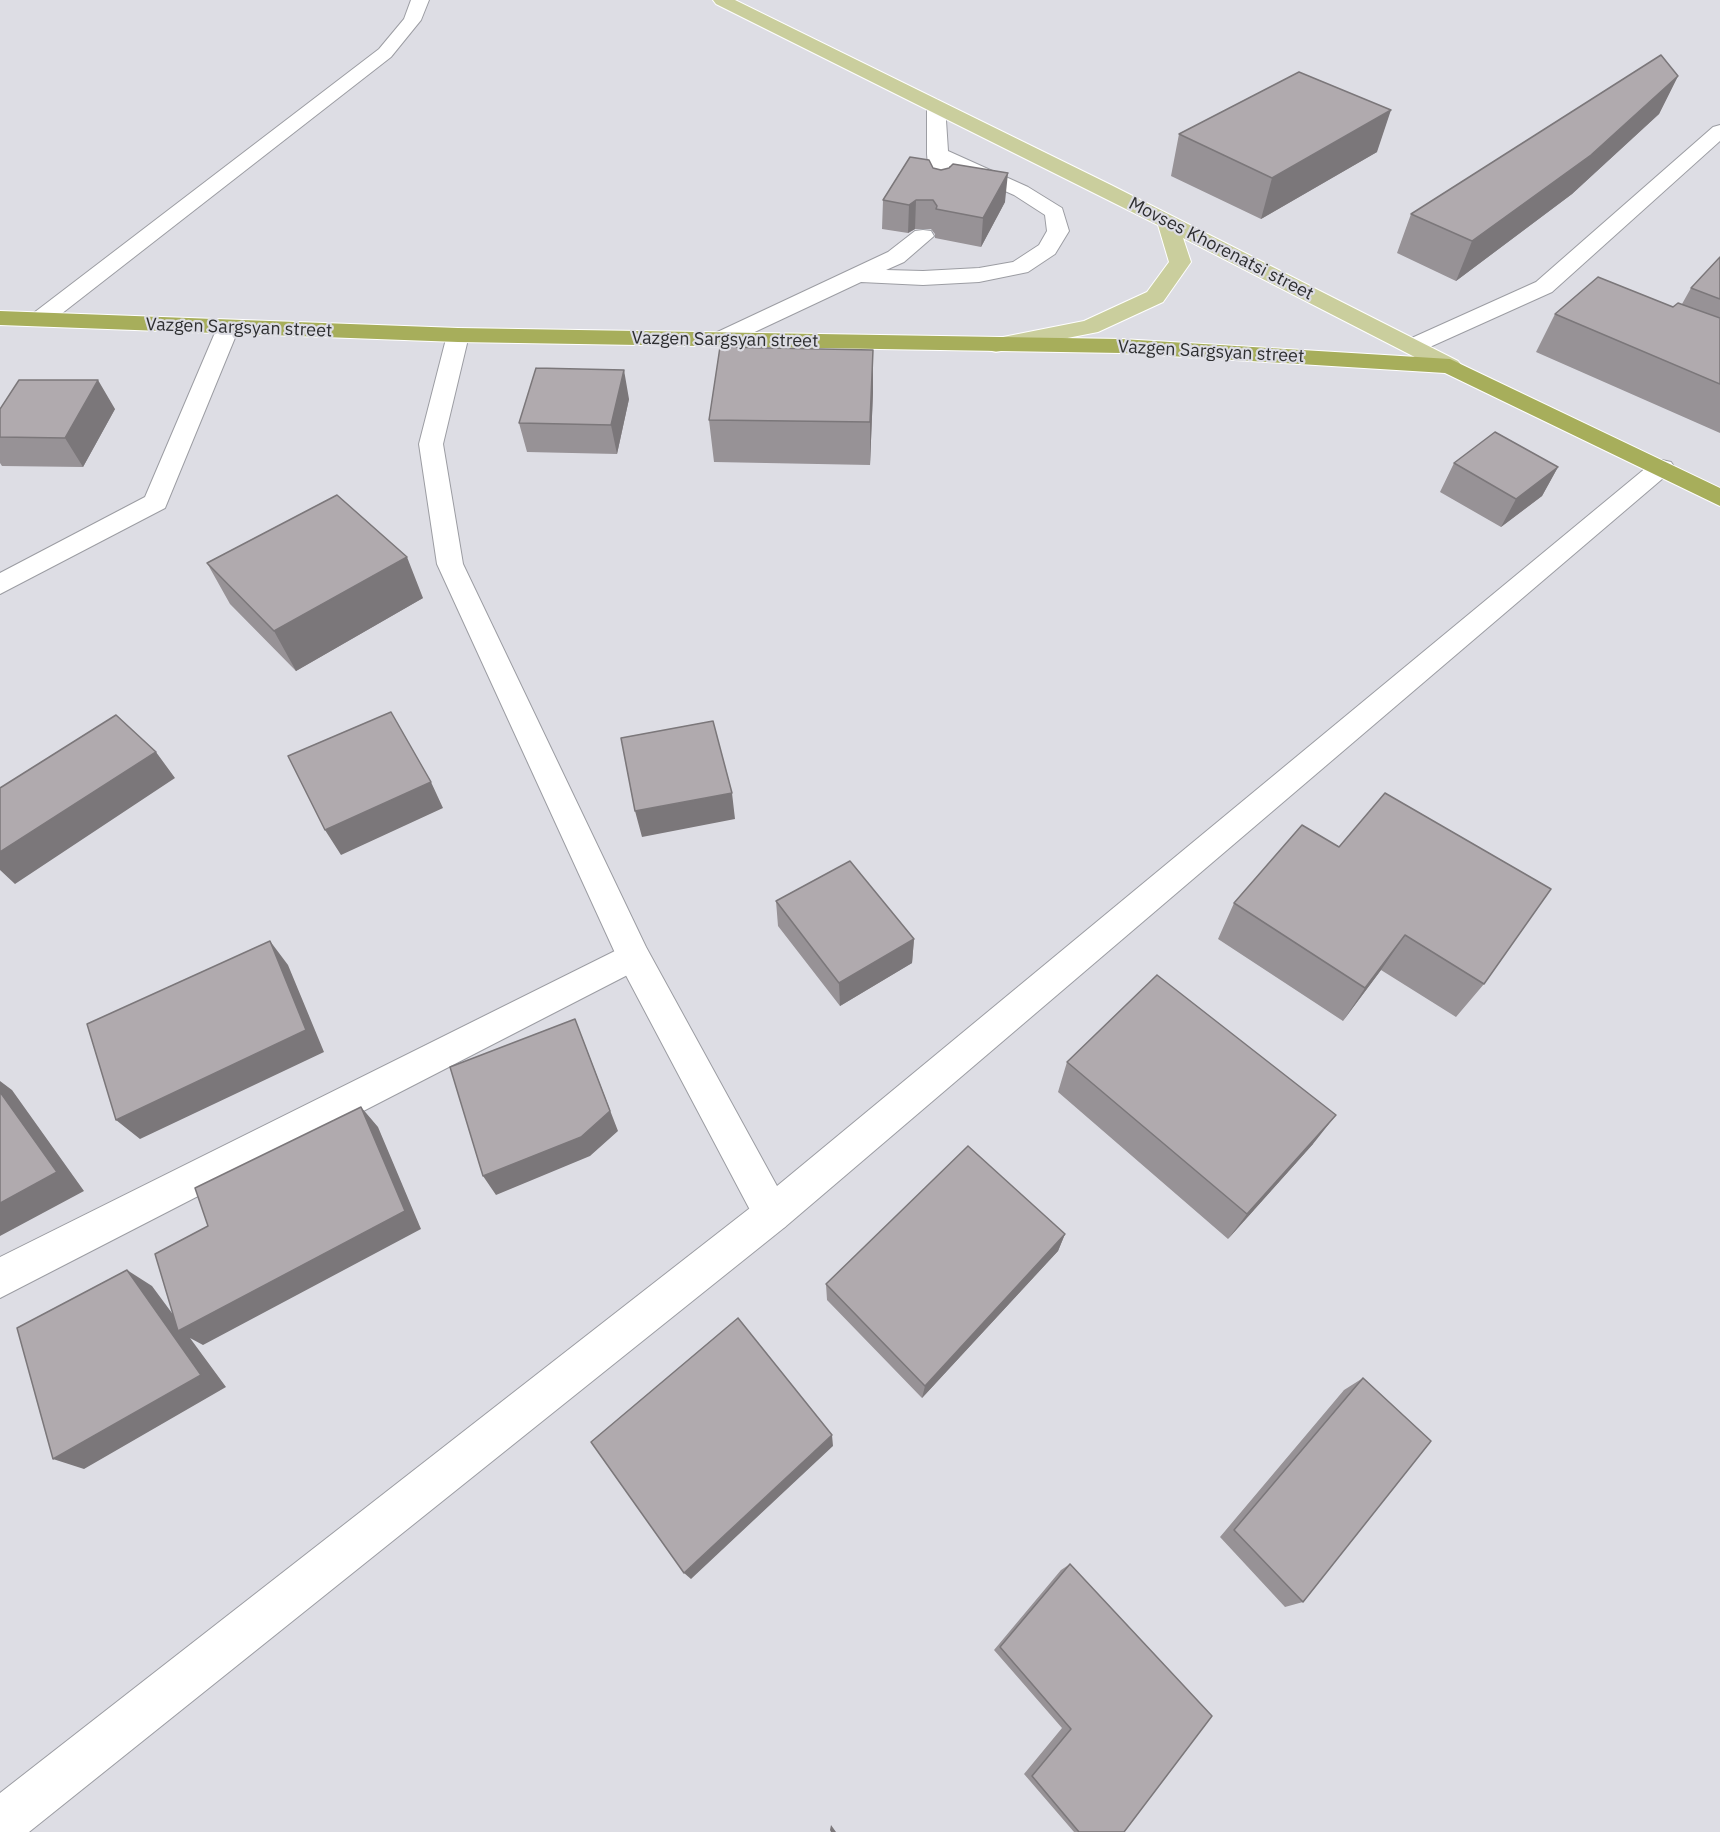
<!DOCTYPE html>
<html>
<head>
<meta charset="utf-8">
<style>
  body { margin:0 }
  canvas { display:block; background:#dddde4 }
</style>
</head>
<body>
<canvas width="1720" height="1832"></canvas>
<script>
const context = document.querySelector('canvas').getContext('2d');
context.lineJoin = 'round';
function shape(rows) {
  const path = new Path2D();
  for (const r of rows) {
    path.moveTo(r[0], r[1]);
    for (let i = 2; i < r.length; i += 2) path.lineTo(r[i], r[i + 1]);
  }
  return path;
}
function strokePath(path, color, width, dash) {
  context.strokeStyle = color;
  context.lineWidth = width;
  context.lineCap = dash ? 'butt' : 'round';
  context.setLineDash(dash || []);
  context.stroke(path);
}
function fillPath(path, color) {
  context.fillStyle = color;
  context.fill(path, 'evenodd');
}
function drawText(font, color, halo, rows, align = 'center') {
  context.font = font + ' "IBM Plex Sans",sans-serif';
  context.lineWidth = 4.5;
  context.setLineDash([]);
  context.textBaseline = 'middle';
  context.strokeStyle = halo;
  context.fillStyle = color;
  for (const [text, x, y, turn = 0] of rows) {
    context.save();
    context.translate(x, y);
    context.rotate((+turn || 0) * Math.PI / 180);
    context.textAlign = isNaN(turn) ? turn : align;
    if (halo) context.strokeText(text, 0, 0);
    context.fillText(text, 0, 0);
    context.restore();
  }
}
const lane = shape([
  [411,0,429,0,421,20,391,57,47,325,31,325,28,320,31,315,379,49,404,19,411,0],
  [936,99,945,105,948,151,1028,187,1062,208,1069,231,1055,254,1028,272,979,282,923,285,861,282,727,345,711,345,707,340,711,335,888,252,915,231,923,230,931,231,934,236,904,262,886,270,923,271,979,268,1013,262,1039,245,1047,231,1045,215,1014,195,949,166,949,176,946,180,932,180,929,176,927,154,927,105,936,99],
  [1720,125,1720,141,1552,292,1421,351,1405,351,1401,346,1405,341,1536,282,1713,127,1720,125],
  [228,321,236,323,239,328,165,508,0,594,0,573,145,497,217,328,220,323,228,321],
  [633,942,645,946,650,956,645,966,0,1298,0,1257,633,942],
  [772,1196,785,1201,791,1214,785,1227,29,1832,0,1832,0,1793,759,1201,772,1196]
]);
const street = shape([
  [458,328,466,330,469,335,443,444,463,564,646,947,777,1186,1653,462,1662,460,1671,462,1675,468,785,1227,772,1232,759,1227,621,966,437,564,419,444,447,335,450,330,458,328]
]);
const primary = shape([
  [713,0,735,0,1111,185,1458,361,1462,366,1458,371,1450,373,1442,371,1183,238,1191,262,1163,302,1098,332,996,352,988,350,984,345,988,340,1084,321,1147,292,1169,262,1158,225,716,4,713,0]
]);
const highway = shape([
  [0,311,458,328,1121,339,1450,359,1720,488,1720,506,1445,373,1121,353,458,342,0,325,0,311]
]);
strokePath(lane, '#9c9da3', 2);
strokePath(street, '#9c9da3', 2);
strokePath(primary, '#fff', 2);
strokePath(highway, '#fff', 2);
fillPath(lane, '#fff');
fillPath(street, '#fff');
fillPath(primary, '#cace9d');
fillPath(highway, '#a7ae5b');
fillPath(shape([
  [1678,76,1659,114,1572,194,1456,281,1397,253,1411,214],
  [1179,134,1377,152,1261,219,1171,176],
  [933,168,941,170,1005,202,981,247,935,238,935,234,931,229,915,229,908,233,882,229,883,200],
  [1720,257,1720,433,1536,352,1555,314,1673,307,1682,304,1691,288],
  [873,392,870,465,714,462,709,420],
  [629,399,617,454,527,452,519,423],
  [0,409,115,409,83,467,2,466,0,463],
  [1454,463,1558,467,1542,496,1501,527,1440,492],
  [207,563,423,598,296,671,230,604],
  [1302,825,1484,984,1456,1017,1381,970,1343,1021,1218,939,1234,903],
  [776,901,914,939,912,963,840,1006,778,926],
  [1067,1062,1313,1144,1228,1239,1058,1092],
  [1065,1234,1058,1251,922,1398,827,1300,826,1284],
  [1363,1378,1303,1602,1285,1607,1220,1537,1344,1390],
  [1070,1564,1124,1832,1074,1832,1024,1774,1062,1728,994,1650,1061,1570]
]), '#979296');
fillPath(shape([
  [1678,76,1659,114,1572,194,1456,281,1472,241],
  [1391,110,1377,152,1261,219,1272,178],
  [1008,173,1005,202,981,247,983,218],
  [916,200,915,229,908,233,909,205],
  [873,350,873,392,870,465,870,422],
  [624,370,629,399,617,454,611,425],
  [98,380,115,409,83,467,65,438],
  [1558,467,1542,496,1501,527,1516,499],
  [407,557,423,598,296,671,274,631],
  [156,752,175,778,15,884,0,870,0,852],
  [431,782,443,808,341,855,325,830],
  [732,793,735,819,642,837,635,811],
  [1405,935,1381,970,1343,1021,1365,988],
  [914,939,912,963,840,1006,839,983],
  [270,941,288,965,324,1052,140,1139,116,1120],
  [575,1019,618,1131,590,1156,496,1195,483,1176],
  [0,1081,12,1090,84,1191,0,1236],
  [361,1107,378,1127,421,1229,203,1345,190,1338,226,1387,84,1469,53,1459,127,1270,152,1286,183,1328],
  [1336,1115,1313,1144,1228,1239,1247,1214],
  [1065,1234,1058,1251,922,1398,925,1386],
  [832,1435,833,1446,691,1579,684,1573],
  [831,1825,836,1832,831,1832,830,1830]
]), '#7b777a');
const building = shape([
  [1661,55,1678,76,1591,155,1472,241,1411,214,1661,55],
  [1299,72,1391,110,1272,178,1179,134,1299,72],
  [910,157,929,160,933,168,941,170,949,168,953,164,1008,173,983,218,936,209,937,206,933,200,916,200,909,205,883,200,910,157],
  [1720,257,1720,299,1691,288,1720,257],
  [1598,277,1673,307,1678,303,1720,318,1720,384,1555,314,1598,277],
  [720,347,873,350,870,422,709,420,720,347],
  [536,368,624,370,611,425,519,423,536,368],
  [19,380,98,380,65,438,0,437,0,409,19,380],
  [1495,432,1558,467,1516,499,1454,463,1495,432],
  [337,495,407,557,274,631,207,563,337,495],
  [391,712,431,782,325,830,288,756,391,712],
  [116,715,156,752,0,852,0,788,116,715],
  [713,721,732,793,635,811,621,738,713,721],
  [1385,793,1551,889,1484,984,1405,935,1365,988,1234,903,1302,825,1339,847,1385,793],
  [850,861,914,939,839,983,776,901,850,861],
  [270,941,306,1030,116,1120,87,1024,270,941],
  [1157,975,1336,1115,1247,1214,1067,1062,1157,975],
  [575,1019,610,1111,581,1137,483,1176,450,1067,575,1019],
  [0,1092,57,1172,0,1203,0,1092],
  [361,1107,405,1211,178,1331,155,1254,208,1226,195,1188,361,1107],
  [968,1146,1065,1234,925,1386,826,1284,968,1146],
  [127,1270,201,1375,53,1459,17,1328,127,1270],
  [738,1318,832,1435,684,1573,591,1442,738,1318],
  [1363,1378,1431,1441,1303,1602,1234,1530,1363,1378],
  [1070,1564,1212,1716,1124,1832,1079,1832,1032,1776,1071,1729,1000,1647,1070,1564]
]);
fillPath(building, '#b0aaae');
strokePath(building, '#7b777a', 1.5);
drawText('18px', '#2e2f31', '#dddde4', [
  ["Movses Khorenatsi street",1221,249,27],
  ["Vazgen Sargsyan street",239,328,2],
  ["Vazgen Sargsyan street",725,340,1],
  ["Vazgen Sargsyan street",1211,352,3]
]);
</script>
</body>
</html>
